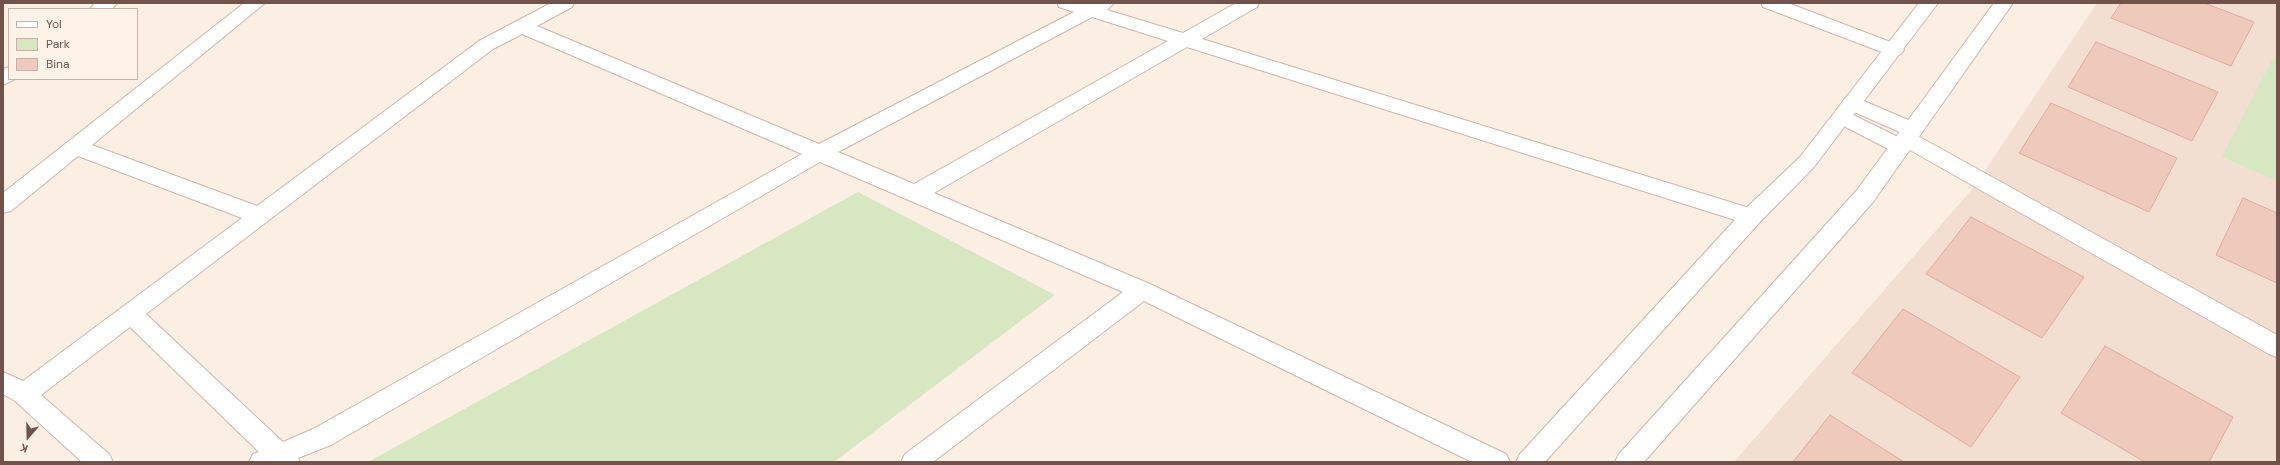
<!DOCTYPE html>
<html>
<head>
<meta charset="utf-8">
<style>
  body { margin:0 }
  #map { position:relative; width:2280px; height:465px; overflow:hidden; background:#fbeee3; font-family:"DM Sans",sans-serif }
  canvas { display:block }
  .frame { position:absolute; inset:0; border:4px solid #71534b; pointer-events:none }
  .legend { position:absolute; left:8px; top:8px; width:130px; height:72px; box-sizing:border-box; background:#fef2e9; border:1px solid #c6b2aa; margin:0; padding:5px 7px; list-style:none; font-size:12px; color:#71534b }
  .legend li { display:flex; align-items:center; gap:8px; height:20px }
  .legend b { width:20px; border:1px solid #c6b2aa }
  .north { position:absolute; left:8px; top:417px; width:40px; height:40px; -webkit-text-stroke:3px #fef2e9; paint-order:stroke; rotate:200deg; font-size:11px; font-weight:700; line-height:16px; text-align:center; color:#71534b }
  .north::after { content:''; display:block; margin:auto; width:14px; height:18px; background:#71534b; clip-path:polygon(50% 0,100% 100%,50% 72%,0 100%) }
</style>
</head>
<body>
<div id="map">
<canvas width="2280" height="465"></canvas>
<div class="frame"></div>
<ul class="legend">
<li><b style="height:5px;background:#fff"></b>Yol</li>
<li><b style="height:11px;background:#d7e7c2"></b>Park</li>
<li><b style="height:11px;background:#efc9bc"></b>Bina</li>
</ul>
<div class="north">K</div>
</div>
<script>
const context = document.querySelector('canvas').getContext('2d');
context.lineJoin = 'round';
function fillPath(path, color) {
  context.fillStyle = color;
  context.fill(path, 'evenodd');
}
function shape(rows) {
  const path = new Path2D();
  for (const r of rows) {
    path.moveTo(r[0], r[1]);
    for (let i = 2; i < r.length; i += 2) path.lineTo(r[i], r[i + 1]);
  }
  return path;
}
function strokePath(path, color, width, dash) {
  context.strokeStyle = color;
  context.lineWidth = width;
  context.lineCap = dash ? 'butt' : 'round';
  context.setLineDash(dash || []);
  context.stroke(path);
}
fillPath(shape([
  [2097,3,2277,3,2277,462,1734,462,1974,187]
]), '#f2dfd2');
fillPath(shape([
  [2274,56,2277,57,2277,181,2222,157],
  [858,192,1055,295,834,462,368,462]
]), '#d7e7c2');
const building = shape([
  [2121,3,2204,3,2254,22,2231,66,2111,18,2121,3],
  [2096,42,2218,92,2192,141,2068,87,2096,42],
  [2051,103,2177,158,2149,212,2019,153,2051,103],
  [2243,198,2277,213,2277,283,2216,255,2243,198],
  [1971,217,2084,277,2042,338,1926,274,1971,217],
  [1903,309,2020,377,1971,447,1852,373,1903,309],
  [2105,346,2233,417,2209,462,2145,462,2061,413,2105,346],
  [1830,415,1904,462,1793,462,1830,415]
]);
fillPath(building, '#efc9bc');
strokePath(building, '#e0ad9d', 1);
const street = shape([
  [95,3,117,3,112,9,90,9,95,3],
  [244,3,265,3,92,145,257,206,479,41,551,3,574,3,572,7,537,26,819,144,1074,12,1059,7,1057,3,1114,3,1107,10,1183,33,1236,3,1259,3,1257,7,1202,39,1759,211,1762,217,1759,223,1751,225,1187,47,934,193,1150,284,1506,454,1510,462,1472,462,1144,301,933,462,901,462,905,454,1123,292,820,162,331,445,298,458,300,462,249,462,253,454,259,452,130,327,41,395,109,454,113,462,82,462,15,401,3,394,3,372,23,381,242,218,78,156,11,211,3,213,3,193,244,3],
  [1092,17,1168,41,914,184,838,152,1092,17],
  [522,34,802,154,313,429,283,442,146,314,493,49,522,34],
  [1761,3,1788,3,1901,46,1904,50,1901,54,1894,56,1887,54,1763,7,1761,3],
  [9,67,9,79,15,79,3,85,3,69,9,67],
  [1852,96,1920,125,1923,130,1918,136,2277,335,2277,357,2269,354,1910,150,1901,154,1894,152,1836,122,1833,117,1836,112,1843,110,1898,137,1902,133,1845,108,1842,103,1845,98,1852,96]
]);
const secondary = shape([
  [1919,3,1938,3,1814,167,1759,223,1545,462,1516,462,1520,454,1743,211,1800,157,1919,3],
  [1994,3,2013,3,1873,202,1644,462,1615,462,1619,454,1857,190,1994,3]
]);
strokePath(street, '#ceb7ad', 2);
strokePath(secondary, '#d0b6ab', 2);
fillPath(street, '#fff');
fillPath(secondary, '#fff');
</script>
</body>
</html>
